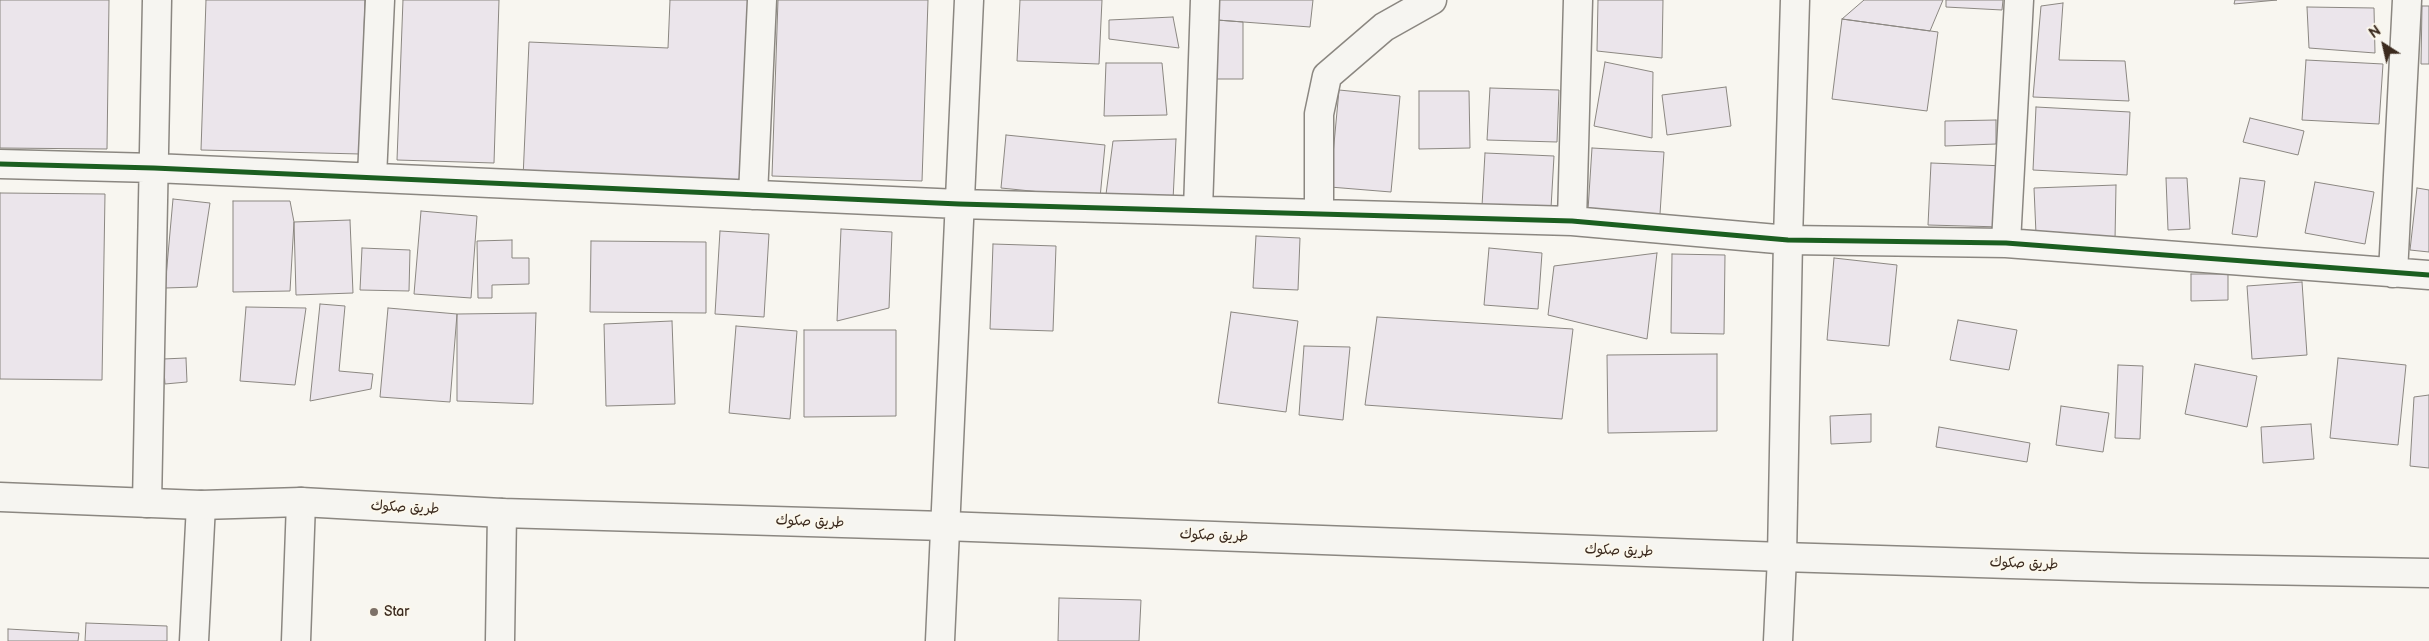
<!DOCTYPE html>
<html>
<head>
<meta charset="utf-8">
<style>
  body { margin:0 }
  #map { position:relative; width:2429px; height:641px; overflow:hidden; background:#f8f6f0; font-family:"Balsamiq Sans",sans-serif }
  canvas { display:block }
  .north { position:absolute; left:2359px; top:20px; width:50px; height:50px; -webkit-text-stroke:4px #fbf7ec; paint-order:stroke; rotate:325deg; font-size:14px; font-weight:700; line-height:20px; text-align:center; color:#3b2a1e }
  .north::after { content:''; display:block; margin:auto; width:18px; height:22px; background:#3b2a1e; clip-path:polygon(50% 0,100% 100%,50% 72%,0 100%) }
</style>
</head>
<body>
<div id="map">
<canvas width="2429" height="641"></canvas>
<div class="north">N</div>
</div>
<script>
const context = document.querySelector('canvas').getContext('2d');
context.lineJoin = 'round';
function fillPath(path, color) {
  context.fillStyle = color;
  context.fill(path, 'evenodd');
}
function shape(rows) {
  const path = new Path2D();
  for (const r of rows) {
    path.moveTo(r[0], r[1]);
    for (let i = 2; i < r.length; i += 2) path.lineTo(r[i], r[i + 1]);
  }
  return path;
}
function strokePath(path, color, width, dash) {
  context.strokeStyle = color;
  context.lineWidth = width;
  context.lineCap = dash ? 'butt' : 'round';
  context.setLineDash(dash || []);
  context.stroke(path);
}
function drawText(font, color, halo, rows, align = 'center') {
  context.font = font + ' "Balsamiq Sans","Playpen Sans Arabic",sans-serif';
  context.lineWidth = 4;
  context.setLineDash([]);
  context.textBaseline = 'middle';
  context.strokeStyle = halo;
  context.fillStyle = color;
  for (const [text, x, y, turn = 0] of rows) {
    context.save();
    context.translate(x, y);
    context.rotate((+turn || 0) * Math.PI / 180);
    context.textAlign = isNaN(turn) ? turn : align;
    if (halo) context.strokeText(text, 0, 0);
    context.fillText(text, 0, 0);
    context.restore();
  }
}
const building = shape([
  [0,0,109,0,107,149,0,148,0,0],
  [206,0,365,0,360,154,201,150,206,0],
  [403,0,499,0,494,163,397,160,403,0],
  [670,0,749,0,740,187,523,178,529,42,668,48,670,0],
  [778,0,928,0,922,181,772,176,778,0],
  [1020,0,1102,0,1099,64,1017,61,1020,0],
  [1219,0,1313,0,1310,27,1217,20,1219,0],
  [1598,0,1663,0,1662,58,1597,51,1598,0],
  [1864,0,1943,0,1930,31,1842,19,1864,0],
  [1946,0,2003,0,2002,10,1946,7,1946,0],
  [2235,0,2277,0,2234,4,2235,0],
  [2063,3,2059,60,2125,61,2129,101,2033,97,2041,6,2063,3],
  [2422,6,2429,6,2429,64,2421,64,2422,6],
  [2307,7,2374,8,2375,53,2309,48,2307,7],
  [1173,17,1179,48,1109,39,1109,20,1173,17],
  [1842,19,1938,32,1927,111,1832,99,1842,19],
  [1217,20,1243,22,1243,79,1211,79,1217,20],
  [2306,60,2383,64,2379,124,2302,120,2306,60],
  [1605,62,1653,72,1652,138,1594,126,1605,62],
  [1106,63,1162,63,1167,115,1104,116,1106,63],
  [1726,87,1731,126,1667,135,1662,95,1726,87],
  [1490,88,1559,90,1557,142,1487,140,1490,88],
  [1339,90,1400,96,1391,192,1330,187,1339,90],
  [1419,91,1469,91,1470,148,1419,149,1419,91],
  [2036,107,2130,112,2127,175,2033,170,2036,107],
  [2250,118,2304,131,2298,155,2243,142,2250,118],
  [1996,120,1996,144,1945,146,1945,121,1996,120],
  [1006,135,1105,145,1100,198,1001,188,1006,135],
  [1176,139,1173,200,1105,202,1113,141,1176,139],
  [1592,148,1664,152,1660,214,1588,210,1592,148],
  [1485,153,1554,156,1551,208,1482,206,1485,153],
  [1931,163,2005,166,2002,227,1928,225,1931,163],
  [2166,178,2187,178,2190,229,2168,230,2166,178],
  [2240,178,2265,181,2257,237,2232,234,2240,178],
  [2315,182,2374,192,2365,244,2305,233,2315,182],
  [2116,185,2115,240,2036,234,2034,188,2116,185],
  [2417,188,2429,190,2429,252,2410,250,2417,188],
  [0,193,105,194,102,380,0,379,0,193],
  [173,199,210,203,197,287,165,288,173,199],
  [233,201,290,201,294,222,290,291,233,292,233,201],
  [421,211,477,216,471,298,414,294,421,211],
  [350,220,353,293,296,295,294,222,350,220],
  [841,229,892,232,889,308,837,321,841,229],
  [720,231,769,234,764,317,715,314,720,231],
  [1256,236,1300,238,1298,290,1253,288,1256,236],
  [512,240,512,258,529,258,529,284,492,285,492,298,478,298,477,241,512,240],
  [591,241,706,242,706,313,590,312,591,241],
  [993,244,1056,246,1053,331,990,329,993,244],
  [362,248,410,250,409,291,360,290,362,248],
  [1489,248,1542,253,1538,309,1484,305,1489,248],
  [1657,253,1647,339,1548,315,1554,266,1657,253],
  [1672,254,1725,255,1724,334,1671,333,1672,254],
  [1834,258,1897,265,1889,346,1827,340,1834,258],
  [2191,274,2228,274,2228,300,2191,301,2191,274],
  [2302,282,2307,355,2252,359,2247,286,2302,282],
  [320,304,345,306,339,371,373,374,371,389,310,401,320,304],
  [246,307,306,308,295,385,240,381,246,307],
  [388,308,457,314,450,402,380,397,388,308],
  [1231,312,1298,321,1286,412,1218,403,1231,312],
  [536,313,533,404,457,401,457,314,536,313],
  [1377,317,1573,329,1562,419,1365,405,1377,317],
  [1958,320,2017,330,2009,370,1950,360,1958,320],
  [672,321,675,404,606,406,604,324,672,321],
  [736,326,797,331,790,419,729,413,736,326],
  [804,330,896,330,896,416,804,417,804,330],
  [1304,346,1350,347,1343,420,1299,415,1304,346],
  [1717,354,1717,431,1608,433,1607,355,1717,354],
  [186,358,187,382,165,384,163,359,186,358],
  [2338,358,2406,365,2398,445,2330,438,2338,358],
  [2195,364,2257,376,2247,427,2185,414,2195,364],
  [2118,365,2143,366,2140,439,2115,438,2118,365],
  [2429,395,2429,468,2410,466,2414,397,2429,395],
  [2061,406,2109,413,2103,452,2056,445,2061,406],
  [1871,414,1871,442,1831,444,1830,416,1871,414],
  [2311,424,2314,459,2263,463,2261,427,2311,424],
  [1939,427,2030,443,2027,462,1936,447,1939,427],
  [1059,598,1141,600,1139,641,1058,641,1059,598],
  [86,623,167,626,167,641,85,641,86,623],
  [8,629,79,633,78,641,8,641,8,629]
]);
fillPath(building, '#ebe5eb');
strokePath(building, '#8b8781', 1);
const street = shape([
  [0,164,154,168,959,204,1572,221,1788,240,2006,243,2429,275],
  [372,177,380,0],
  [753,195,762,0],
  [1198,210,1205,0],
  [1319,213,1319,114,1327,76,1384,27,1432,0],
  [1572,221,1578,0],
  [2006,243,2019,0],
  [2393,273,2407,0],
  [147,503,157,0],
  [194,641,201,505],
  [296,641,301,502],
  [500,641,502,513],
  [940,641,969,0],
  [1778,641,1782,557,1788,240,1795,0]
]);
const secondary = shape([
  [0,497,201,505,301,502,502,513,944,526,1782,557,2141,568,2429,573]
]);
strokePath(street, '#8b8781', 31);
strokePath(secondary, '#8b8781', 31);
strokePath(street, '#f6f5f1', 28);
strokePath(secondary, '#f6f5f1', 28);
strokePath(shape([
  [0,164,154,168,959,204,1572,221,1788,240,2006,243,2429,275]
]), '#1b5e20', 5);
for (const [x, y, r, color] of [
  [374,612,5,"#7d7168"]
]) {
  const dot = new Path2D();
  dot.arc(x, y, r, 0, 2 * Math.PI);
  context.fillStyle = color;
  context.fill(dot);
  strokePath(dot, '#fbf7ec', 2);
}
drawText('14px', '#3b2a1e', '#fbf7ec', [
  ["طريق صكوك",405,508,3],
  ["طريق صكوك",810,522,2],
  ["طريق صكوك",1214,536,2],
  ["طريق صكوك",1619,551,2],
  ["طريق صكوك",2024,564,2]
]);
drawText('14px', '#3b2a1e', '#fbf7ec', [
  ["Star",384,612]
], 'left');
</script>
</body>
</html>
